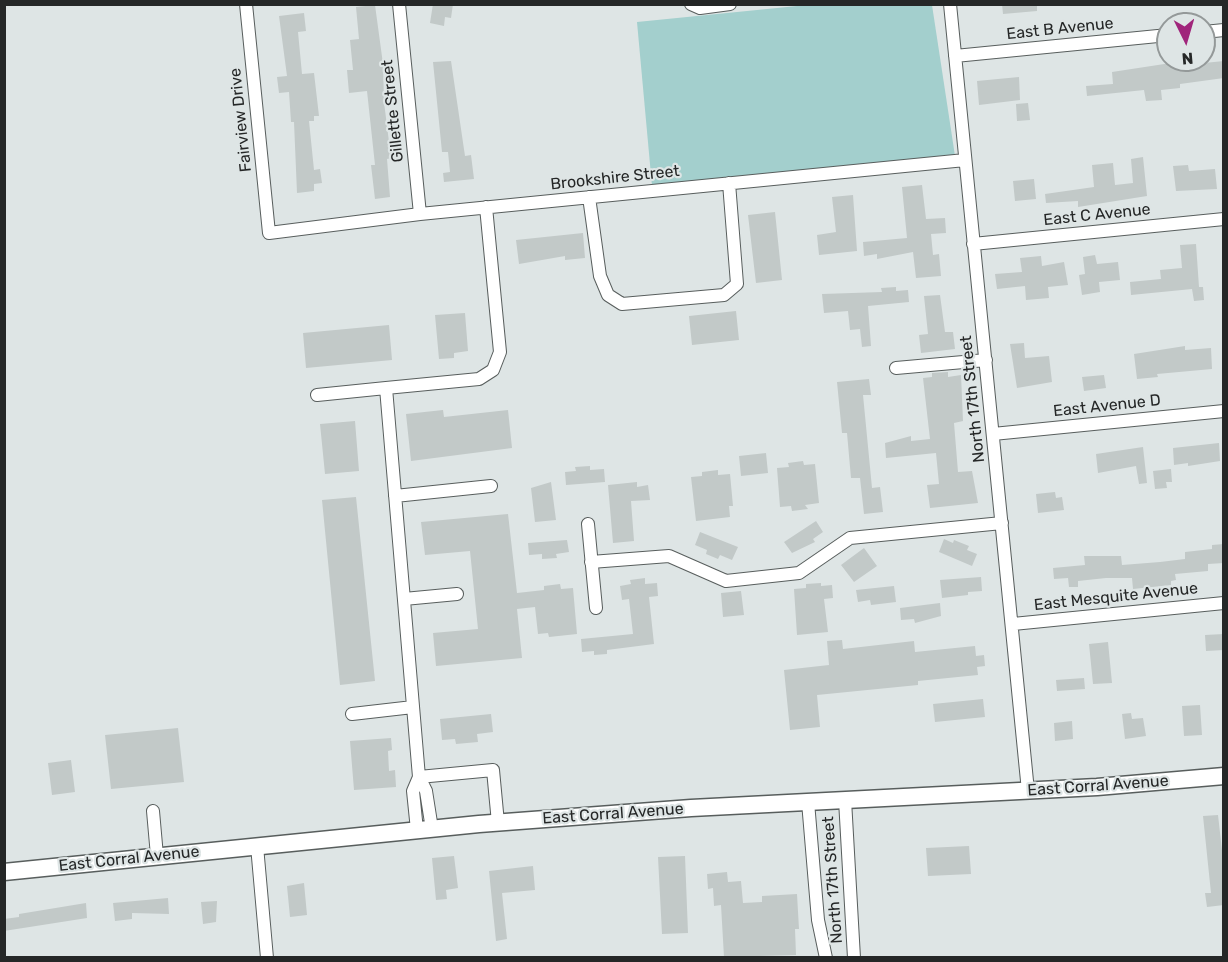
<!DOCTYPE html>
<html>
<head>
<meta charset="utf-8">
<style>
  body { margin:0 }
  #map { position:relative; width:1228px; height:962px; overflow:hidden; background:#dee5e5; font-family:Rubik,sans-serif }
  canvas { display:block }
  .frame { position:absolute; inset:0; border:6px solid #252727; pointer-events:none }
  .north { position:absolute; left:1156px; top:12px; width:60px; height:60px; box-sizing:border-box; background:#dee5e5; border:2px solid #949999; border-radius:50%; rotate:175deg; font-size:16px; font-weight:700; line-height:24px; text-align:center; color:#252727 }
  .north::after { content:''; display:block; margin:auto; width:21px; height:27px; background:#a0257b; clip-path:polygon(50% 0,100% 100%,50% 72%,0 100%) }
</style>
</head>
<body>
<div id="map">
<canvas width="1228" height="962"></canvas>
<div class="frame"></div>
<div class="north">N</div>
</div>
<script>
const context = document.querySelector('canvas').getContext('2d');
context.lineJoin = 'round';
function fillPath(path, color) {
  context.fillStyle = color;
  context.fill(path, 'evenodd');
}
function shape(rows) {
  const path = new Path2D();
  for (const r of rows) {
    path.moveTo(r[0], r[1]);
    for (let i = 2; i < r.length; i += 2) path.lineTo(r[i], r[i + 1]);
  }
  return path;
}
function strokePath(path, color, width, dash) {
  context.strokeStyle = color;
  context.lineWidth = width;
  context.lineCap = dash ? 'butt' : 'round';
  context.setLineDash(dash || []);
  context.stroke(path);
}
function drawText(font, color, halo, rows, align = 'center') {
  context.font = font + ' Rubik,sans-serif';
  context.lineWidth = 4.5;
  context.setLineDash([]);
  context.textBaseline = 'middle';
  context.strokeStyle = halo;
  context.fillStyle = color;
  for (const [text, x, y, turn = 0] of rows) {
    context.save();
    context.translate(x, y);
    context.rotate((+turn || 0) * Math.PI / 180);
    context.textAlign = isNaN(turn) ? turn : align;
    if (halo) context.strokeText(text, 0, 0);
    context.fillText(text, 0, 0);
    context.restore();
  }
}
fillPath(shape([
  [807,5,932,5,955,156,652,186,637,22]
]), '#a3cfcd');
fillPath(shape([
  [433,4,453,4,451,18,445,17,444,26,430,23],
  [1002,4,1037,4,1037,11,1003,14],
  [375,5,383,64,384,102,391,158,387,159,390,197,375,199,371,165,375,165,367,91,349,93,347,70,353,70,350,40,359,39,356,7],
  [304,13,306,31,298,32,302,74,314,73,319,116,314,116,314,121,309,121,314,170,320,169,322,183,314,184,314,191,297,193,294,122,291,122,289,92,279,93,277,77,287,76,279,16],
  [451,61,465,156,471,155,474,179,444,182,443,173,450,172,448,152,442,152,433,62],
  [1184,61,1184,65,1224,61,1224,78,1180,84,1180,88,1161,90,1162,100,1146,101,1144,90,1087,96,1086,86,1113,84,1112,72],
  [1019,77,1020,100,979,105,977,81],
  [1028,103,1030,120,1017,121,1016,104],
  [1143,157,1147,196,1078,207,1078,201,1046,203,1045,194,1094,187,1092,165,1113,163,1115,185,1133,183,1131,159],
  [1188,165,1189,171,1215,169,1217,189,1176,191,1173,166],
  [1034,179,1036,199,1015,201,1013,181],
  [922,185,926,219,945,218,946,233,931,234,933,255,939,254,941,276,916,278,913,252,877,259,877,254,864,256,863,242,907,238,902,187],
  [853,195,857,251,819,255,817,235,836,232,832,197],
  [775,212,782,280,756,283,748,215],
  [583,233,585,258,565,260,565,256,519,264,516,240],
  [1196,244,1199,287,1203,287,1204,300,1194,301,1192,289,1131,295,1130,282,1161,279,1160,270,1182,268,1180,245],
  [1095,255,1097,264,1118,262,1120,280,1099,282,1100,292,1082,295,1079,275,1085,274,1083,257],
  [1041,256,1042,266,1064,262,1068,285,1048,287,1049,298,1026,300,1025,286,997,289,995,274,1022,272,1020,258],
  [896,287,896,291,908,290,909,302,868,306,871,346,862,347,860,329,850,330,848,311,824,313,822,294,882,292,881,288],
  [940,295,945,332,953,332,955,349,921,353,919,335,928,334,924,296],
  [736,311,739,340,692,345,689,316],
  [465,313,468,351,454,353,454,358,439,359,435,315],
  [389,325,392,360,306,368,303,333],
  [1024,343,1025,358,1049,356,1052,382,1017,388,1010,344],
  [1185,346,1185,350,1211,348,1212,369,1157,374,1158,377,1137,379,1134,354],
  [948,372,948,377,961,375,963,421,954,423,958,472,972,471,978,503,930,508,927,485,939,484,936,453,886,458,885,443,911,436,911,441,930,439,923,378,932,377,932,373],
  [1104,375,1106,388,1084,391,1082,377],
  [869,379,871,395,863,395,872,488,880,487,883,512,864,514,860,478,851,478,847,433,842,433,837,382],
  [443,410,444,417,508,410,512,448,411,461,406,414],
  [355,421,359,471,325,474,320,424],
  [1219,443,1220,461,1188,466,1188,463,1174,465,1173,448],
  [1143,447,1147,483,1139,484,1136,466,1098,473,1096,454],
  [766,453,768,473,741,476,739,456],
  [803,461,804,465,815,464,819,503,805,505,808,509,792,511,791,506,780,507,777,468,789,467,788,463],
  [590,466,590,470,604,469,605,482,566,485,565,472,576,471,575,467],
  [1171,469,1172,482,1166,482,1167,488,1155,489,1153,471],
  [718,470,718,475,730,474,733,506,729,506,730,517,696,521,691,477,702,476,702,472],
  [551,482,556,520,535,522,531,488],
  [637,482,637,487,648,485,650,500,631,501,634,541,613,543,608,485],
  [1055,492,1056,498,1062,497,1064,510,1038,513,1036,494],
  [356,497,375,681,340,685,322,500],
  [508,514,517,593,544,590,544,586,560,584,561,589,573,588,577,634,549,637,548,633,538,634,535,607,517,609,522,658,436,666,433,633,478,629,470,551,425,555,421,522],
  [816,521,823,532,813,539,815,542,792,553,784,542],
  [700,532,738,547,732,560,720,555,718,559,706,554,707,550,695,545],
  [944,539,953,543,954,540,969,546,967,550,977,554,972,566,939,552],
  [567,540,569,552,556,554,557,558,542,559,542,554,529,555,528,543],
  [1224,544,1224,563,1208,564,1208,571,1175,574,1176,580,1171,581,1171,585,1133,589,1132,578,1106,578,1078,581,1078,587,1069,587,1068,578,1054,579,1053,568,1085,565,1084,556,1121,556,1122,565,1160,562,1185,559,1185,552,1212,549,1212,545],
  [864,548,877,566,854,582,841,565],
  [981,577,982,591,968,592,968,595,942,598,940,580],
  [645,578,645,584,657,583,658,596,649,597,654,644,607,650,607,654,594,655,594,651,582,652,581,639,633,634,629,599,622,600,620,586,631,584,630,580],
  [821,583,821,586,832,585,833,598,824,599,828,632,797,635,794,589,806,588,806,584],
  [894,586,896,602,871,605,870,600,858,602,856,590],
  [741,591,744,615,723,617,721,593],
  [940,603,941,616,915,623,914,619,901,620,900,608],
  [1224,634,1224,650,1206,651,1205,635],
  [842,640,843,649,914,641,915,652,975,646,976,656,984,655,985,666,977,667,978,675,918,681,918,685,817,695,820,727,790,730,784,670,829,665,827,641],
  [1108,642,1112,683,1093,684,1089,644],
  [1084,678,1085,689,1057,691,1056,680],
  [983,699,985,717,935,722,933,704],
  [1200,705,1202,735,1184,736,1182,706],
  [1131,713,1132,719,1143,718,1146,736,1125,739,1122,714],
  [491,714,493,732,477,734,478,742,456,744,455,739,442,740,440,719],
  [1072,721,1073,739,1055,741,1054,723],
  [178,728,184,782,111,789,105,735],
  [391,738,392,750,388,751,389,771,395,770,396,787,354,790,350,741],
  [71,760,75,792,52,795,48,763],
  [1218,815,1224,868,1224,905,1207,907,1205,893,1211,893,1203,816],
  [969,846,971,874,928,876,926,848],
  [454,856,458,888,446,890,447,899,436,900,432,858],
  [685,856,688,933,662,934,658,857],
  [533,866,535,890,502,893,507,939,496,941,489,871],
  [727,872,728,882,741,881,743,903,762,902,762,896,797,894,799,929,795,929,796,955,724,957,721,905,714,906,713,888,708,889,707,874],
  [304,883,307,915,290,917,287,886],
  [168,898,169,914,132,913,132,919,115,921,113,903],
  [217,901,216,922,203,924,201,902],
  [86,903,87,918,4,931,4,919,19,917,19,914]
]), '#c2c9c8');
const minor = shape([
  [246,4,269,233,420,214,965,160],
  [399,4,420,214],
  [691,4,700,8,730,4],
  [950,4,1028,791],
  [1204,32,1224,30],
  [955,56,1168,35],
  [589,197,600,276,608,295,622,304,724,295,737,284,729,183],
  [973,244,1224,219],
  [896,368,986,360],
  [317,395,386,388],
  [993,434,1224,411],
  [395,496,491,486],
  [588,524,596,608],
  [591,562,669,556,726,581,799,573,850,538,1002,523],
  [404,599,457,594],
  [1013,624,1224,603],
  [352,714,413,707],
  [419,777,493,770,498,823],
  [845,800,854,958],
  [808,802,818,920,826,958],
  [153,811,157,856],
  [432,829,426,791,419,777,386,388,479,379,493,370,500,352,486,207],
  [417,830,413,791,419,777],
  [257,846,267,958]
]);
const major = shape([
  [4,872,479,824,691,808,1097,787,1224,776]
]);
strokePath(minor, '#585e5d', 14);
strokePath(major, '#585e5d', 19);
strokePath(minor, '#fff', 12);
strokePath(major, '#fff', 16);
drawText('16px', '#252727', '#dee5e5', [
  ["East B Avenue",1060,29,-6],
  ["Gillette Street",393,111,-96],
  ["Fairview Drive",241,120,-96],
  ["Brookshire Street",615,178,-6],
  ["East C Avenue",1097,215,-6],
  ["North 17th Street",973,399,-96],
  ["East Avenue D",1107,406,-6],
  ["East Mesquite Avenue",1116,597,-6],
  ["East Corral Avenue",1098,786,-4],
  ["East Corral Avenue",613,814,-4],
  ["East Corral Avenue",129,859,-6],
  ["North 17th Street",833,880,-94]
]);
</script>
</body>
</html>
